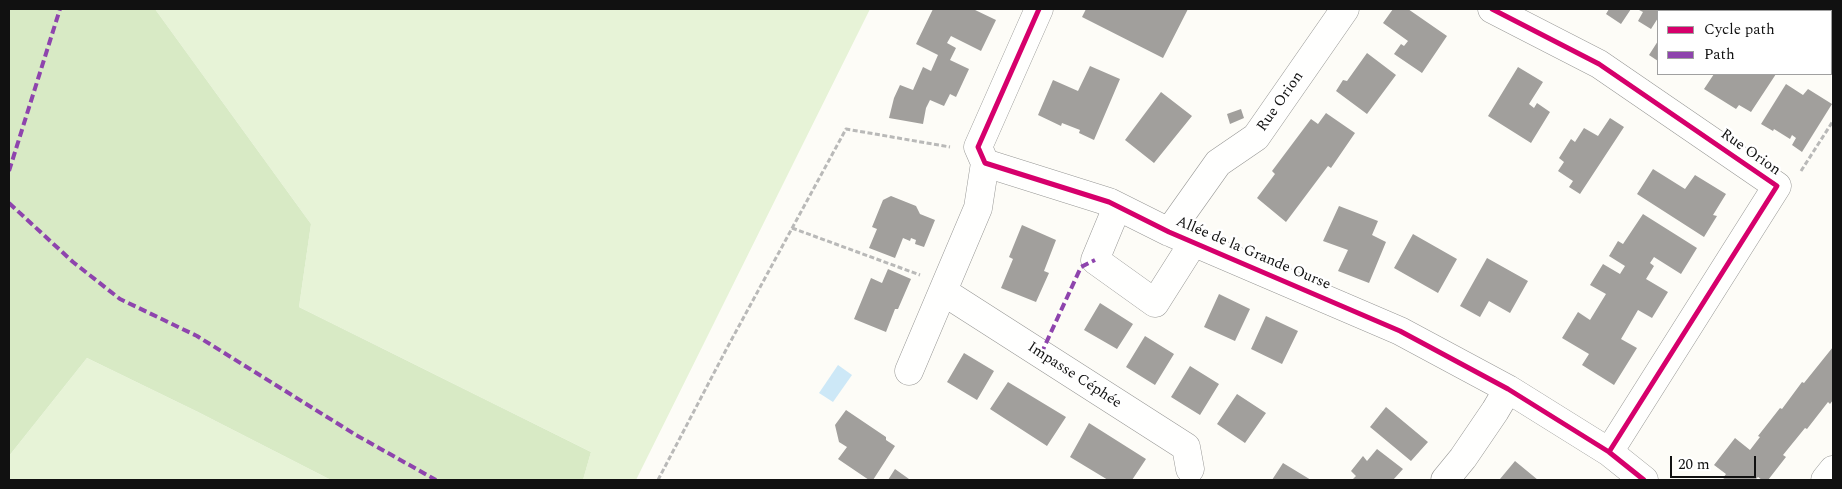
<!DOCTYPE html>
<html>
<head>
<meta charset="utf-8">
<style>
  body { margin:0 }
  #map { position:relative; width:1842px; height:489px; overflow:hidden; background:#fdfcf7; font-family:Spectral,serif }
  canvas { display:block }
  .frame { position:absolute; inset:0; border:10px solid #111; pointer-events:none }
  .legend { position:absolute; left:1657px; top:10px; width:175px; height:65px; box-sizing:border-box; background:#fff; border:1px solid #a0a0a0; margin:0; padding:6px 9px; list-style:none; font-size:15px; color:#111 }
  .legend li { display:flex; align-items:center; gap:10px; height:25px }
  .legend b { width:25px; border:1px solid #a0a0a0 }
  .scale { position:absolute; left:1670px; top:456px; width:86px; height:22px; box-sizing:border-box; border:2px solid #111; border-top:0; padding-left:6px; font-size:15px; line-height:18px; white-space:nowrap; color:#111; -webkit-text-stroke:4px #fff; paint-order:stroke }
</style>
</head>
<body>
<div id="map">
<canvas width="1842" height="489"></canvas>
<div class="frame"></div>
<ul class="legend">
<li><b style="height:6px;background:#d6006c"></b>Cycle path</li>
<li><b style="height:6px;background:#8e44ad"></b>Path</li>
</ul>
<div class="scale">20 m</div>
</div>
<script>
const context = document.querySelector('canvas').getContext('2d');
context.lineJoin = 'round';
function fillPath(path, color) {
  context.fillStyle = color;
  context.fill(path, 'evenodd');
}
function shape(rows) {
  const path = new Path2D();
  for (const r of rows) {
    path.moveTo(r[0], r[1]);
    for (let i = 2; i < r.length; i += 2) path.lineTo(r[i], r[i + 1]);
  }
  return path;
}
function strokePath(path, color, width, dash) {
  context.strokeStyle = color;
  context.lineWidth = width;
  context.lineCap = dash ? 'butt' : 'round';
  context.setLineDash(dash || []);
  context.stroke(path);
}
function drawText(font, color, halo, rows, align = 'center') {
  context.font = font + ' Spectral,serif';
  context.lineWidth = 5;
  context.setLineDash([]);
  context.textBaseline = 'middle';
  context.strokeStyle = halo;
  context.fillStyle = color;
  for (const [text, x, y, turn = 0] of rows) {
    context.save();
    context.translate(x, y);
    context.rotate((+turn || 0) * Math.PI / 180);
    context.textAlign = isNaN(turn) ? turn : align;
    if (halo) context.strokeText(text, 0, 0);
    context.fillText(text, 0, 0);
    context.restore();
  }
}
fillPath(shape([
  [155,9,870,9,636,480,583,480,591,452,299,307,311,224],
  [87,358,198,412,331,480,9,480,9,456]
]), '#e7f3d7');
fillPath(shape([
  [9,9,155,9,311,224,299,307,591,452,583,480,331,480,198,412,87,358,9,456]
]), '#d8eac5');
fillPath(shape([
  [838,365,852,375,833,402,819,393]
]), '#cde8f7');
fillPath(shape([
  [933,9,973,9,996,20,981,51,951,36,947,43,956,48,950,60,969,69,956,97,950,94,944,106,930,100,926,108,923,124,889,118,894,98,900,85,913,90,923,67,931,71,938,55,916,44],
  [1086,9,1188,9,1163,58,1082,17],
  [1393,9,1408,9,1447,36,1422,73,1394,54,1401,44,1404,46,1408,41,1383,23],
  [1609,9,1631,9,1621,24,1606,14],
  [1637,9,1664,9,1663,11,1658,11,1658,18,1651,29,1638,21,1643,12],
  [1692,9,1700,9,1704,11,1691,11],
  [1717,9,1731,9,1735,11,1715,11],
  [1658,41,1658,61,1649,55],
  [1367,53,1396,75,1367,114,1336,91,1343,80,1347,81],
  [1090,66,1120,79,1094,140,1079,133,1080,130,1062,123,1061,126,1038,115,1053,80,1078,91],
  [1518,67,1543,82,1529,104,1534,108,1537,103,1550,112,1531,143,1488,116],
  [1714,74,1776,74,1751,112,1739,105,1736,109,1704,89],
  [1786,84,1803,95,1808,89,1832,104,1802,152,1792,145,1796,138,1792,135,1790,139,1774,129,1773,131,1761,124],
  [1161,92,1192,116,1154,163,1125,140],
  [1241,109,1244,118,1230,124,1227,114],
  [1326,113,1355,133,1331,168,1328,166,1286,222,1257,198,1275,174,1272,171,1311,119,1318,124],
  [1610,118,1624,127,1580,194,1569,187,1573,181,1558,171,1564,162,1559,158,1571,139,1575,142,1584,128,1598,136],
  [1653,169,1685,189,1695,175,1726,194,1713,215,1717,216,1704,237,1637,194],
  [891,196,916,206,920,214,935,220,924,247,915,244,916,240,911,238,910,241,903,238,895,258,869,248,877,229,872,227,883,200],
  [1339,206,1378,221,1372,235,1386,242,1369,283,1338,271,1348,250,1323,241],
  [1643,214,1697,248,1681,274,1654,257,1650,263,1654,266,1646,279,1668,292,1652,318,1638,310,1621,339,1637,348,1614,385,1582,365,1589,354,1562,338,1578,312,1590,320,1606,294,1590,285,1603,264,1620,274,1625,266,1609,256,1618,241,1623,244],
  [1022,225,1056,240,1044,271,1049,273,1036,302,1001,288,1013,259,1009,257],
  [1413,234,1457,259,1438,293,1394,268],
  [1487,258,1528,281,1510,313,1489,301,1480,317,1460,306],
  [888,269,911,279,898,309,895,309,886,332,854,319,871,278,882,283],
  [1219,294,1250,309,1235,341,1204,327],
  [1100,303,1133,324,1117,349,1084,330],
  [1266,316,1298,331,1282,364,1251,349],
  [1145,336,1174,354,1155,385,1126,367],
  [1833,347,1833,400,1830,404,1828,402,1807,429,1805,428,1783,455,1786,457,1768,480,1762,480,1758,477,1755,480,1726,480,1723,478,1726,474,1714,465,1735,438,1750,450,1760,437,1758,436,1780,408,1782,409,1802,382,1804,383],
  [964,353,994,371,977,400,947,382],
  [1190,366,1219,384,1200,415,1171,397],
  [1008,382,1066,417,1047,446,990,409],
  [1237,394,1266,413,1245,443,1217,424],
  [1386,407,1428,442,1411,461,1370,427],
  [846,410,886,437,886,440,895,446,873,480,869,480,838,459,847,447,839,442,835,425],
  [1089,423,1146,459,1132,480,1108,480,1070,457],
  [1377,449,1403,469,1393,480,1352,480,1356,476,1351,471,1363,456,1367,461],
  [1515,461,1538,480,1501,480,1500,479],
  [1283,463,1311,480,1272,480],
  [895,469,909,479,908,480,888,480]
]), '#a19f9c');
const minor = shape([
  [1039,9,978,147,985,163,1109,202,1169,232,1400,331,1508,389,1609,452,1644,480],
  [1492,9,1599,64,1777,186,1609,452],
  [1117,207,1095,260,1155,303,1193,243],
  [1169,232,1218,163,1256,137,1345,9],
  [944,292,1186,447,1190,469],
  [909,371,978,208,985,163],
  [1445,480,1463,458,1495,411,1508,389],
  [1825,480,1833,470]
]);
strokePath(minor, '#979795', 29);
strokePath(shape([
  [1801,171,1833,121],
  [792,228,920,275],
  [658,480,727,348,846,129,950,147]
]), '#b9b9b8', 3, [5, 2.5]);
strokePath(minor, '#fffffe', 28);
strokePath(shape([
  [9,171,60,9],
  [9,203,73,262,120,299,197,336,356,435,436,480],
  [1041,354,1081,267,1095,260]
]), '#8e44ad', 4, [8, 4]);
strokePath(shape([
  [1039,9,978,147,985,163,1109,202,1169,232,1400,331,1508,389,1609,452,1644,480],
  [1492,9,1599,64,1777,186,1609,452]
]), '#d6006c', 5);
drawText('15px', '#111', '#fff', [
  ["Rue Orion",1281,102,-55],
  ["Rue Orion",1750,153,35],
  ["Allée de la Grande Ourse",1253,254,23],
  ["Impasse Céphée",1074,376,33]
]);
</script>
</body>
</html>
